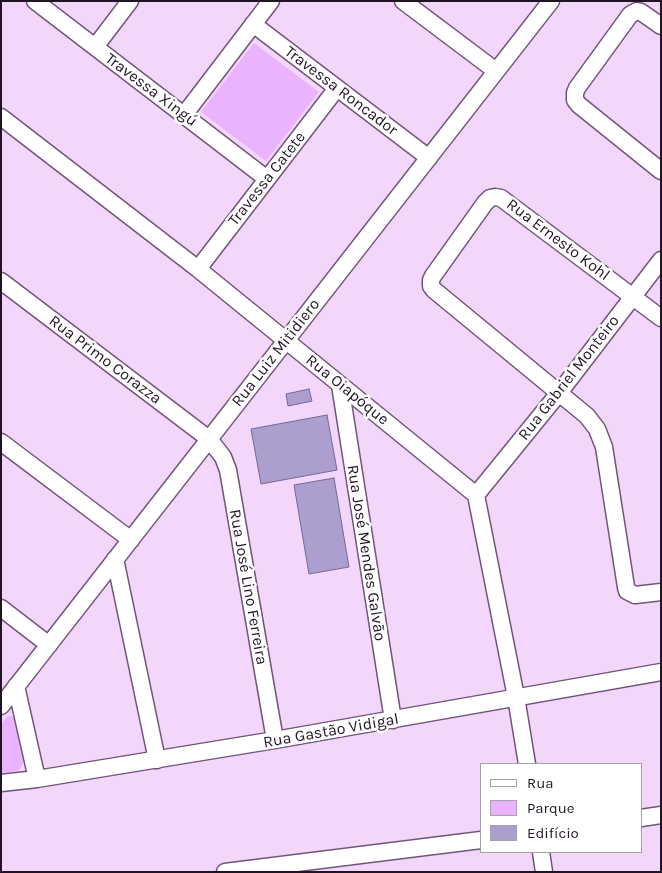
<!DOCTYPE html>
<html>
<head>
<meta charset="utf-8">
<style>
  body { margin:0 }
  #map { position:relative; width:662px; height:873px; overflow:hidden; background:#f2d7fb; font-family:Karla,sans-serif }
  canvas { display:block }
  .frame { position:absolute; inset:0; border:2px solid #201424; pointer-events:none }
  .legend { position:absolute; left:480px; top:763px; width:162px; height:90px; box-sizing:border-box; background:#fff; border:1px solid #a6a1a7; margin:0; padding:6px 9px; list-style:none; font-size:15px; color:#201424 }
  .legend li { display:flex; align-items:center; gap:10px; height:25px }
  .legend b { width:25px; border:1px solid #a6a1a7 }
</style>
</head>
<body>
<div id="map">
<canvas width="662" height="873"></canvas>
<div class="frame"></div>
<ul class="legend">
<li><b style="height:6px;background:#fff"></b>Rua</li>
<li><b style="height:14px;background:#ebb2fd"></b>Parque</li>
<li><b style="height:14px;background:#ac9fcf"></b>Edifício</li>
</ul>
</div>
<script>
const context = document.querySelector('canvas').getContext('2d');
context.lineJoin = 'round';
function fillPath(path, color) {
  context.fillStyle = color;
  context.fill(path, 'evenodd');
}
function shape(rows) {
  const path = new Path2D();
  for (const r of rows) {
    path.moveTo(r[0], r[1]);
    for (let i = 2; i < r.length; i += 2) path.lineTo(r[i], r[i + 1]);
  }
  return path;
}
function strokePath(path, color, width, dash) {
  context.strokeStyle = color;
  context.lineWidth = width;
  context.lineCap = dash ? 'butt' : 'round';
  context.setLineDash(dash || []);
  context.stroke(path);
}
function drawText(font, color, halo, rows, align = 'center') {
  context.font = font + ' Karla,sans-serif';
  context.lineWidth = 5;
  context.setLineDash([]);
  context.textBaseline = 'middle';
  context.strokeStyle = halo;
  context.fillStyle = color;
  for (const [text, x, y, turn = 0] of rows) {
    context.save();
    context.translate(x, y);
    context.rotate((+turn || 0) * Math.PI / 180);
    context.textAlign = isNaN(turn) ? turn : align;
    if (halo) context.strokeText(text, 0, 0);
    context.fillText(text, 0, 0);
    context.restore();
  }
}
fillPath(shape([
  [254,43,319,92,266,161,201,112],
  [10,716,16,718,18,721,23,763,20,769,17,771,1,773,1,724,7,717]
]), '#ebb2fd');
const building = shape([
  [309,389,312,401,288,406,286,394,309,389],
  [327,415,337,470,261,484,251,429,327,415],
  [334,478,349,567,309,574,294,485,334,478]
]);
fillPath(building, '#ac9fcf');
strokePath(building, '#756794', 1);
const minor = shape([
  [35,1,267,179],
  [403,1,496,71],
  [253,24,429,158],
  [661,26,641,12,637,11,633,13,630,15,577,88,575,93,575,100,579,105,661,171],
  [95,47,130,1],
  [184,115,271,1],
  [1,117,198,269,476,495,516,697,527,764],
  [198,269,337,88],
  [1,281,209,439,223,457,228,470,275,740],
  [661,318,501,198,495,197,490,198,485,203,433,276,431,280,431,286,434,290,587,416,597,429,604,447,626,587,627,591,635,595,661,592],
  [340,385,393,720],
  [1,442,131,540],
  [476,495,559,393,661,260],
  [115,559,157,760],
  [1,608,49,645],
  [16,686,37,779],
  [1,706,551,1],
  [1,783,37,779,275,740,661,672],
  [641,818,661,815],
  [541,852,544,872],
  [225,872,481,840]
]);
strokePath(minor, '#72547b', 19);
strokePath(minor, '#fff', 16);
drawText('16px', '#201424', '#fff', [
  ["Travessa Xingú",151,90,37],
  ["Travessa Roncador",341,91,37],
  ["Travessa Catete",267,179,-52],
  ["Rua Ernesto Kohl",558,240,37],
  ["Rua Luiz Mitidiero",276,353,-52],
  ["Rua Primo Corazza",105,360,37],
  ["Rua Gabriel Monteiro",569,378,-52],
  ["Rua Oiapóque",347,390,39],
  ["Rua José Mendes Galvão",366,553,81],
  ["Rua José Lino Ferreira",248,587,80],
  ["Rua Gastão Vidigal",331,731,-10]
]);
</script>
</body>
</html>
